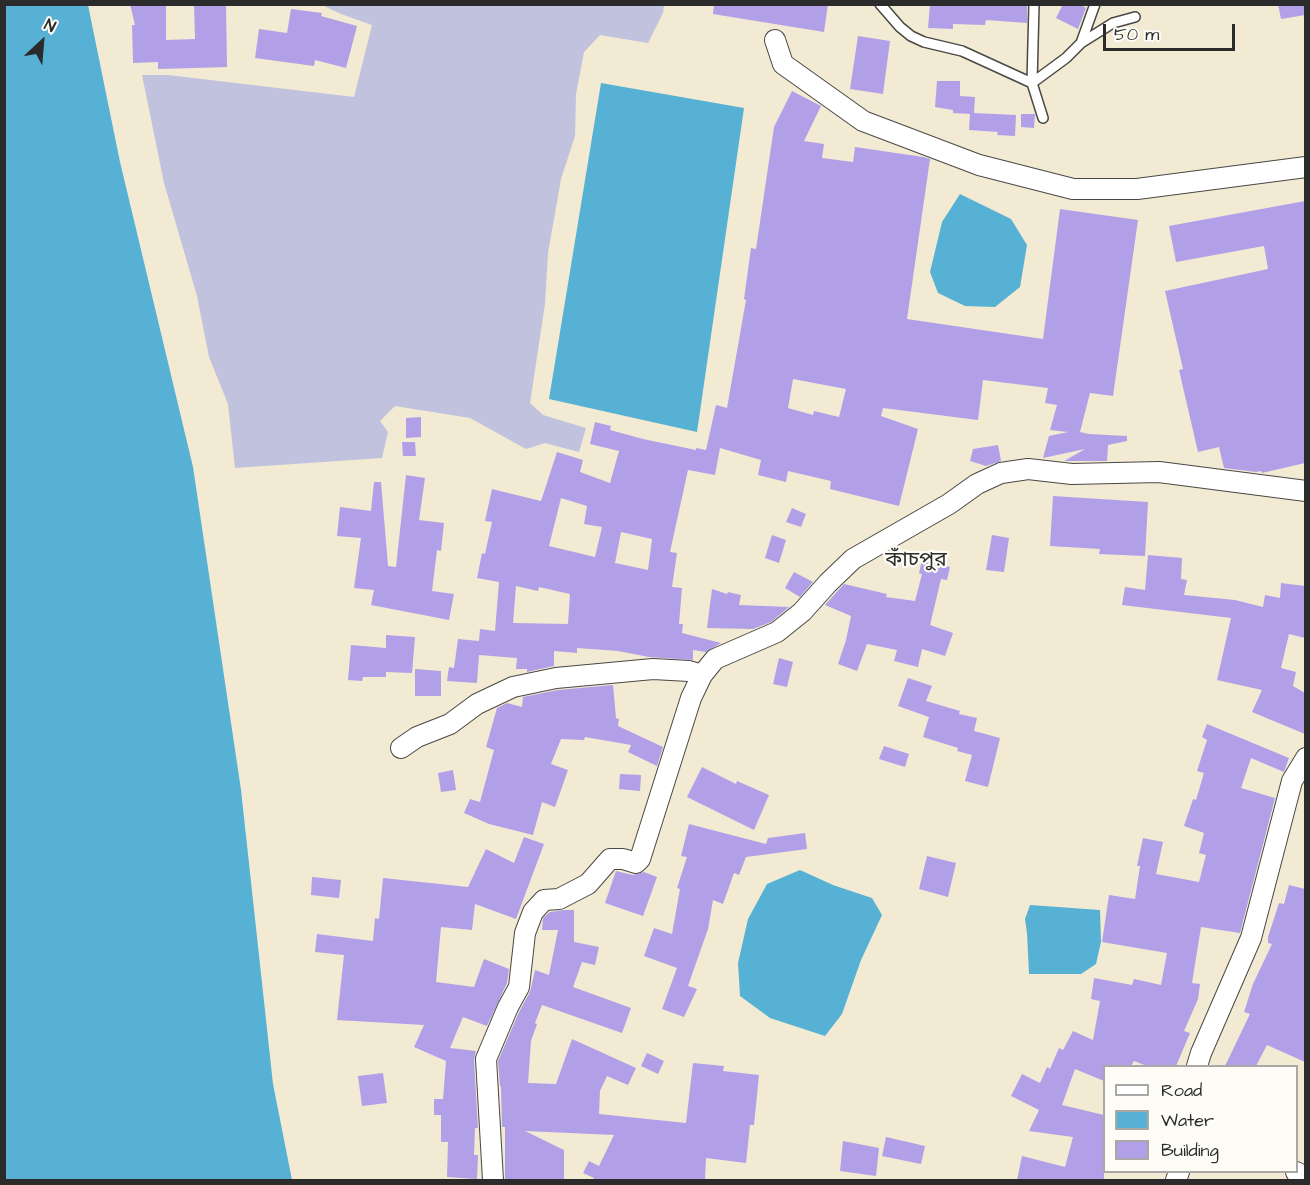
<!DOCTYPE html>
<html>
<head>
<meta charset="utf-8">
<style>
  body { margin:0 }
  #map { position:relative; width:1310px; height:1185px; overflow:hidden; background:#f2ead3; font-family:"Architects Daughter",sans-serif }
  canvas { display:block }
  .frame { position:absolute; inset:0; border:6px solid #2b2b2b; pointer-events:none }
  .legend { position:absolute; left:1103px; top:1065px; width:195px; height:108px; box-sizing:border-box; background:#fdfcf7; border:2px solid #a9a8a5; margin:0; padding:8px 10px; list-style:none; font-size:18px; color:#2b2b2b }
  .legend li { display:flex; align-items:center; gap:12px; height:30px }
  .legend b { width:30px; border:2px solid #a9a8a5 }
  .north { position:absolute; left:12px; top:12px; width:60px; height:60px; -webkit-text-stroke:4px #fdfcf7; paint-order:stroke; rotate:26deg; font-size:16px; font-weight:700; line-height:24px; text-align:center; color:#2b2b2b }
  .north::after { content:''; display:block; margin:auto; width:21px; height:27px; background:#2b2b2b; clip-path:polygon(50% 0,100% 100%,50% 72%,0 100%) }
  .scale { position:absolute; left:1103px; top:24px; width:132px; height:27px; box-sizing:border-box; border:3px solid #2b2b2b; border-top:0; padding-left:8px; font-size:18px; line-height:21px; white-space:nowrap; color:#2b2b2b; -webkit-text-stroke:4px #fdfcf7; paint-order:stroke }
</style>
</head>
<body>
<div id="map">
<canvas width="1310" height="1185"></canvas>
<div class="frame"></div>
<ul class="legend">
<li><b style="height:8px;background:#fff"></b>Road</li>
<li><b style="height:16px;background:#56b1d4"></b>Water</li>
<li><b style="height:16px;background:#b1a0e8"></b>Building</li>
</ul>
<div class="north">N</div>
<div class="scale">50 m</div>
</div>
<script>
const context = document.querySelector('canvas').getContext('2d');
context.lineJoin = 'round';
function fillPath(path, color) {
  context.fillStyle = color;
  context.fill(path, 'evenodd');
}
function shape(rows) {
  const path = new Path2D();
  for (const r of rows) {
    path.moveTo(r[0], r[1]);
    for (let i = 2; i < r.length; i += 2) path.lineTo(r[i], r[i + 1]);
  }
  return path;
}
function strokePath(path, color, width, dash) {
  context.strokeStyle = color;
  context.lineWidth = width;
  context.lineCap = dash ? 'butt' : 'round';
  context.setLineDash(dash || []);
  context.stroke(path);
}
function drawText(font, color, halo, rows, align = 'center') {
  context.font = font + ' "Architects Daughter","Noto Sans Bengali",sans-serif';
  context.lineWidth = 4.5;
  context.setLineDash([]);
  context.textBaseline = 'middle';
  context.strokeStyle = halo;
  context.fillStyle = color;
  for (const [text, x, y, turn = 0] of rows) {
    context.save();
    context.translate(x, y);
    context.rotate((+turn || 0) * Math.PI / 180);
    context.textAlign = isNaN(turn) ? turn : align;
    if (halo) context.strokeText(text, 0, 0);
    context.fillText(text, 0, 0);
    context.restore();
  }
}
fillPath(shape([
  [324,5,664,5,663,13,648,43,600,35,584,52,576,94,575,136,561,179,548,253,545,304,530,403,543,415,586,428,579,452,545,443,526,449,470,418,395,406,380,421,388,432,382,458,235,468,228,404,209,357,197,296,164,183,142,75,168,75,354,97,372,25,341,14,326,7]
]), '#c1c2dd');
fillPath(shape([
  [5,4,88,5,120,162,193,467,241,790,273,1084,292,1180,5,1180],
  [601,83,744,108,697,432,549,399],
  [960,194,1011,219,1027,245,1020,287,995,307,965,306,938,293,930,272,942,222],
  [800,870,833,885,872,898,882,915,861,960,842,1014,825,1036,770,1018,740,996,738,963,748,919,767,884],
  [1030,905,1100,910,1101,942,1096,964,1081,974,1029,974,1027,933,1025,919]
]), '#56b1d4');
fillPath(shape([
  [130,4,166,4,166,40,195,39,194,4,226,4,227,67,158,69,158,62,133,63,132,25,135,25],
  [714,4,828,4,824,32,713,14],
  [930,4,1027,4,1027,23,986,20,985,25,953,24,953,29,928,28],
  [1063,4,1079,4,1086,8,1078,29,1056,18],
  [1278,4,1305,4,1305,15,1281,19],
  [291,9,322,13,321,16,357,26,346,68,315,60,314,66,255,58,259,29,287,33],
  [858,36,890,41,883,94,850,89],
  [937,81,960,81,960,96,975,97,974,113,1016,115,1015,136,997,135,998,132,969,130,970,114,953,113,953,110,935,107],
  [792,91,821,106,804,141,824,144,822,158,853,162,855,147,923,157,930,159,907,319,1043,339,1060,209,1138,220,1113,396,1090,393,1080,432,1089,434,1127,436,1127,441,1108,445,1107,461,1064,461,1085,449,1043,458,1049,436,1068,432,1050,430,1057,405,1045,403,1048,388,983,380,978,420,883,408,881,416,918,429,899,506,830,489,831,481,788,471,786,482,758,475,761,460,720,448,715,475,688,470,670,552,677,553,672,587,682,588,679,624,683,624,682,633,721,643,706,652,693,650,693,660,649,657,618,651,577,648,577,653,554,651,554,666,527,672,527,669,516,669,517,658,479,655,477,683,447,681,449,667,454,668,458,639,479,641,480,629,495,631,499,582,477,578,482,553,485,554,492,522,485,521,492,489,541,501,557,452,583,460,580,472,610,483,619,451,590,444,595,422,611,426,610,430,643,439,696,450,696,448,706,450,716,405,727,408,746,300,744,299,751,248,756,249,774,127],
  [793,379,846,389,839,417,814,411,813,415,788,408],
  [561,498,587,506,584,524,602,527,595,557,549,546],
  [621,532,652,539,648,570,615,563],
  [516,586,538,591,539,587,570,594,568,624,513,623],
  [1021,114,1035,114,1034,128,1021,127],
  [1305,201,1305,463,1262,473,1261,471,1256,472,1224,468,1219,447,1198,452,1179,370,1183,369,1165,291,1268,269,1264,246,1176,262,1169,226],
  [421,417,421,437,406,438,406,418],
  [402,442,415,442,416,456,403,456],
  [998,445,1001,461,986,466,970,461,973,449],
  [406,475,425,478,419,520,444,523,441,551,437,550,432,591,454,594,449,620,371,605,374,590,354,588,361,538,337,536,340,507,371,511,374,482,381,482,388,566,396,567],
  [1053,496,1148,502,1145,556,1099,554,1100,549,1050,546],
  [792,508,806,514,801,527,786,522],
  [772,535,786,540,779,563,765,558],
  [992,535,1009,538,1004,572,986,570],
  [1148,555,1182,558,1181,579,1187,580,1184,595,1235,600,1263,607,1265,595,1280,598,1281,583,1305,586,1305,638,1289,634,1281,668,1296,672,1293,686,1305,693,1305,734,1252,712,1262,690,1217,680,1231,618,1122,605,1125,587,1145,590],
  [922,560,950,567,947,580,941,579,930,625,953,633,945,656,922,649,918,667,894,661,897,650,867,644,857,671,838,664,846,640,851,616,825,605,844,584,887,594,886,597,915,601,922,574,919,573],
  [794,572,813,582,800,597,785,588],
  [712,589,727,594,728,592,741,595,739,605,789,607,771,622,753,629,707,628],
  [386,635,415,637,412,673,386,672,386,677,363,677,362,681,348,680,351,645,386,648],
  [779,658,793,662,787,687,773,684],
  [415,669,441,671,441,696,415,696],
  [908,678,932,686,926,701,960,711,959,714,977,718,974,731,1000,738,988,787,965,781,972,755,957,751,958,748,923,737,929,717,898,706],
  [613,685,616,718,619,719,618,726,663,747,657,766,628,752,631,745,585,737,584,740,561,739,551,764,568,770,555,807,542,802,533,835,489,824,464,813,470,799,480,802,494,750,486,747,497,708,507,703,522,707,523,697,558,690],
  [1207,724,1289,758,1284,772,1251,758,1241,788,1275,798,1240,933,1201,927,1192,983,1200,984,1198,999,1184,1031,1190,1033,1176,1066,1147,1066,1134,1061,1131,1066,1104,1066,1104,1081,1075,1069,1062,1105,1104,1115,1104,1180,1017,1180,1022,1156,1065,1167,1073,1137,1029,1131,1039,1110,1011,1096,1022,1074,1040,1083,1047,1067,1050,1069,1059,1048,1063,1050,1073,1031,1093,1040,1100,1001,1091,999,1094,978,1132,985,1134,979,1161,985,1167,953,1102,942,1109,895,1135,899,1140,866,1137,866,1143,838,1163,842,1156,874,1199,882,1206,855,1199,853,1204,833,1184,826,1193,799,1196,800,1204,773,1197,771,1207,740,1202,737],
  [884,746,909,754,905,767,879,759],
  [702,767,736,784,737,781,769,795,754,830,687,797],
  [453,770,456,790,441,792,438,773],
  [620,774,641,775,640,791,619,789],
  [689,824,766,844,768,838,805,833,807,849,746,857,739,875,734,873,723,904,713,900,708,929,688,986,697,989,684,1017,662,1009,677,968,644,956,654,928,672,934,680,889,677,888,687,857,681,856],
  [524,837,544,844,516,919,475,904,472,930,441,927,436,982,474,987,484,959,509,969,507,983,487,1026,463,1017,450,1048,476,1051,474,1060,478,1128,475,1128,474,1155,478,1155,477,1179,447,1177,448,1142,441,1142,441,1115,434,1115,434,1099,443,1099,446,1061,414,1047,424,1025,337,1020,344,955,315,952,317,934,373,941,375,918,379,919,383,878,468,887,486,849,514,863],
  [927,856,956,863,948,897,919,889],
  [616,871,633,875,644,872,657,877,643,916,605,903],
  [312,877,341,880,339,898,311,895],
  [1289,885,1305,889,1305,1062,1267,1045,1256,1066,1225,1066,1250,1014,1244,1012,1253,984,1272,944,1268,943,1268,937,1279,903,1284,904],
  [564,910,574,910,574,942,599,947,595,965,582,962,573,987,631,1008,622,1033,542,1005,535,1023,537,1024,531,1041,528,1083,556,1084,572,1039,636,1068,628,1085,607,1076,600,1091,599,1114,686,1123,693,1063,724,1066,723,1071,759,1075,754,1125,750,1125,746,1163,706,1158,705,1180,593,1180,594,1178,583,1173,589,1161,599,1166,614,1135,525,1131,564,1150,564,1180,505,1180,505,1127,502,1127,501,1086,500,1086,498,1061,519,1012,530,992,535,970,549,975,558,930,542,930,543,918,550,912],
  [647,1053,664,1061,658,1074,641,1066],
  [383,1073,387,1103,362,1106,358,1076],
  [886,1137,925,1146,921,1164,882,1156],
  [843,1141,879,1148,876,1176,840,1171]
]), '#b1a0e8');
const lane = shape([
  [880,4,900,27,911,36,924,42,962,51,1032,83,1066,58,1081,43,1113,23,1135,17],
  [1034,4,1032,83,1043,118],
  [1081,43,1095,4]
]);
const street = shape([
  [775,40,783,64,863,121,979,165,1073,189,1137,189,1306,167],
  [401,748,417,737,450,724,477,704,513,687,556,678,653,669,689,671,702,675],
  [1197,1066,1201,1053,1251,938,1292,781,1306,758],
  [1296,1172,1306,1177],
  [493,1180,486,1059,508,1007,519,987,525,933,533,912,544,900,559,899,588,884,610,859,623,859,636,863,640,859,691,698,702,675,715,659,777,632,802,612,828,583,853,559,949,504,977,484,1001,473,1028,469,1072,474,1159,472,1306,491],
  [1176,1180,1179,1172]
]);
strokePath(lane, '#494844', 12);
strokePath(street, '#494844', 22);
strokePath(lane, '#fff', 9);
strokePath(street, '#fff', 20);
drawText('21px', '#2b2b2b', '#fdfcf7', [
  ["কাঁচপুর",916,562]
]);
</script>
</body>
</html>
